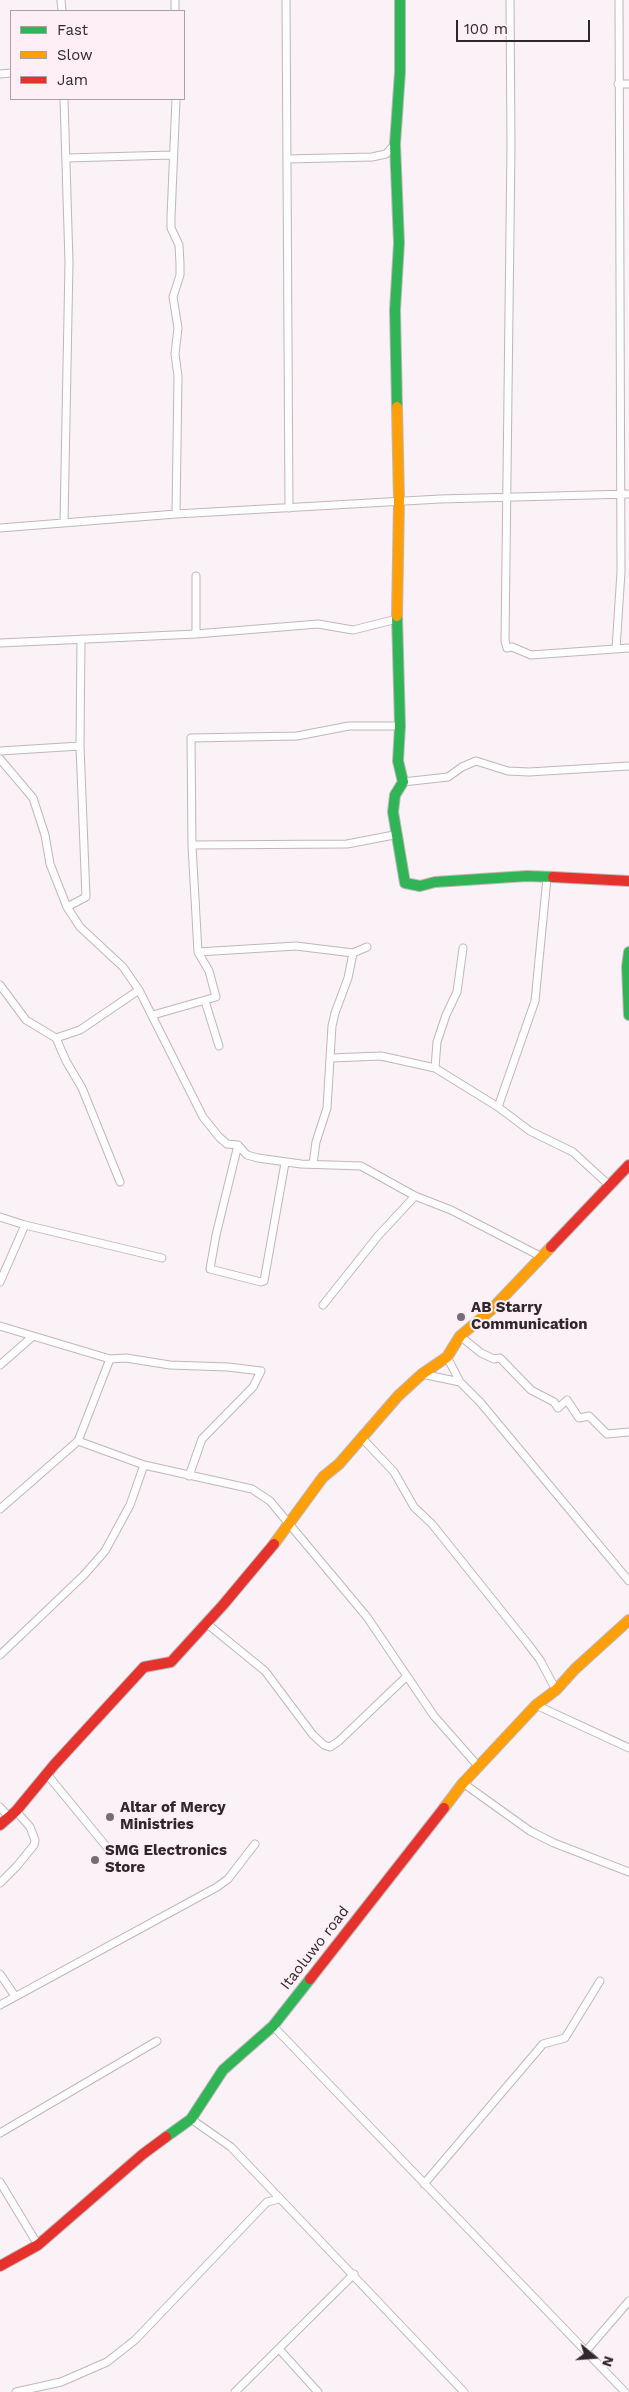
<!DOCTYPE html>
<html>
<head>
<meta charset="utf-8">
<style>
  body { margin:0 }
  #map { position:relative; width:629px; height:2392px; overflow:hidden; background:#faf2f6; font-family:"Work Sans",sans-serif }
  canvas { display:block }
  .legend { position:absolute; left:10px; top:10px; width:175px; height:90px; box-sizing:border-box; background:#fdeff5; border:1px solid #ab9fa4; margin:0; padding:6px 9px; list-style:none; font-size:15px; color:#2f272b }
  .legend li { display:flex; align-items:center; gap:10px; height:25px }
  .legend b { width:25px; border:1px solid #ab9fa4 }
  .north { position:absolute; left:569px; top:2332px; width:50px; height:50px; -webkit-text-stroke:4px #fdeff5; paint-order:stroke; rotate:108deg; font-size:14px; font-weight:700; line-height:20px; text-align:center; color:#2f272b }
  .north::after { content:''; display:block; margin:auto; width:18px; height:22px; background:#2f272b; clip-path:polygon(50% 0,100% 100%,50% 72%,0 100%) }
  .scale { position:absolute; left:456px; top:20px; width:134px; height:22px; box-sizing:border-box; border:2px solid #2f272b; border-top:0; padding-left:6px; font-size:15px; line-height:18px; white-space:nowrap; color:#2f272b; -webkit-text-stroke:4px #fdeff5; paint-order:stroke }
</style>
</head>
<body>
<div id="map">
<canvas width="629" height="2392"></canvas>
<ul class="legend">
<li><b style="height:6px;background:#30b455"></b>Fast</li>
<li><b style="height:6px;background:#ff9f0a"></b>Slow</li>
<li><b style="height:6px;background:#e5322d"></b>Jam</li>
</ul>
<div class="north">N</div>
<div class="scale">100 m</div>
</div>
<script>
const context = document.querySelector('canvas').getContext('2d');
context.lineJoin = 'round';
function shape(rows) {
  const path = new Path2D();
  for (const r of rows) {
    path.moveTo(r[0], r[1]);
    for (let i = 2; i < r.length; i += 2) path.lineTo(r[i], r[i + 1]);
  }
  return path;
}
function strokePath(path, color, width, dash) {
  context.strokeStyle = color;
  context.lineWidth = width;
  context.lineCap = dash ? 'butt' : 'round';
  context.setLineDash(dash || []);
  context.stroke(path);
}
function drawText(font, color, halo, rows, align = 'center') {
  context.font = font + ' "Work Sans",sans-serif';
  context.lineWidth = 4;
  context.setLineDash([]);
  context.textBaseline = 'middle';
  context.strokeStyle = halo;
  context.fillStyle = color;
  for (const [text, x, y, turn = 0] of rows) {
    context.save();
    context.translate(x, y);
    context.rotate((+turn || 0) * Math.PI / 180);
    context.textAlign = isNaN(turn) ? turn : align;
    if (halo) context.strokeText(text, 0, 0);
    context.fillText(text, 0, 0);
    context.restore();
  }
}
const street = shape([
  [61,0,62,11],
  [175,0,175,11],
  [286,0,289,508],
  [510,0,511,146,505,641,507,648,512,647,531,655,629,648],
  [0,74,11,73],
  [618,84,629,84],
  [64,99,69,262,64,523],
  [67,158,172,155],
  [287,159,372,157,386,154,395,144],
  [176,514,178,376,175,354,178,328,173,297,180,275,180,264,179,245,171,228,171,217,176,99],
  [0,528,176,514,440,499,629,494],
  [196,576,196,634,318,624,353,630,397,619],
  [0,643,196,634],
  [616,649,621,572,619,0],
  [0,751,80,746],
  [0,759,33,798,45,835,50,864,67,907,80,927,123,967,139,990,203,1117,219,1137,227,1144,238,1145,247,1155,258,1158,301,1164,361,1166,415,1196,451,1210,540,1256],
  [403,782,448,777,462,767,476,761,508,771,529,772,629,766],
  [192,845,347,844,394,835],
  [67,907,86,897,80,746,81,639],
  [198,952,296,946,353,953],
  [0,985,26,1020,56,1038,80,1030,139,990],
  [205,1001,219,1046],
  [153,1015,216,997,209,971,198,952,192,845,191,738,297,736,349,726,400,726],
  [56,1038,66,1061,82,1088,120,1182],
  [331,1058,381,1056,435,1068,498,1107,530,1131,573,1152,610,1186],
  [435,1068,437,1042,446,1015,457,992,463,948],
  [498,1107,535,1001,547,878],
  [238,1145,216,1235,210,1269,261,1282,264,1281,285,1163],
  [313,1164,316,1142,327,1108,332,1026,335,1013,348,978,353,953,367,947],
  [0,1217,25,1225,162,1258],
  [0,1282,25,1225],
  [323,1305,378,1236,415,1196],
  [0,1326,110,1359,126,1358,170,1365,228,1367,261,1371,253,1387,202,1439,189,1476],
  [460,1336,481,1353,494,1359,500,1358,531,1390,554,1402,558,1408,567,1400,579,1418,589,1416,607,1434,629,1432],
  [447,1357,460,1382,480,1402,629,1581],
  [0,1365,32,1337],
  [422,1374,460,1382],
  [362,1438,394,1472,414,1507,432,1524,528,1644,540,1660,556,1690],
  [78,1441,144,1465,252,1489,270,1501,367,1617,434,1716,478,1766],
  [0,1509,78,1441,110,1359],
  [206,1623,265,1671,313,1735,324,1745,330,1747,339,1741,407,1676],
  [0,1655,84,1575,105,1551,130,1505,144,1465],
  [536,1705,629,1748],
  [46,1773,110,1851],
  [463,1783,530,1831,554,1843,629,1872],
  [0,1807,8,1816],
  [0,1883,17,1866,34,1845,35,1840,30,1827,16,1811],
  [0,1974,15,1996],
  [0,2005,217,1887,228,1879,255,1844],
  [273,2026,625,2392],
  [191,2119,231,2147,464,2392],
  [0,2133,157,2041],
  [0,2182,38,2245],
  [424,2184,543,2044,565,2038,600,1981],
  [280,2350,318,2392],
  [586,2351,629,2301],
  [16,2392,61,2382,107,2362,135,2340,267,2202,279,2199],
  [235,2392,354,2274]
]);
const fast = shape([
  [397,407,395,310,399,243,395,144,400,72,400,0],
  [397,616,400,726,398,761,403,782,395,795,393,812,405,883,420,886,435,882,527,876,553,877],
  [629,952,627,967,629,1015],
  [166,2137,191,2119,223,2070,273,2026,310,1979]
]);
const slow = shape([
  [397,407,399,501,397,616],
  [274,1544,323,1477,339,1464,398,1396,422,1374,447,1357,460,1336,490,1311,551,1247],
  [444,1808,463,1783,536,1705,556,1690,575,1669,629,1620]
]);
const jam = shape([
  [553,877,629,881],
  [551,1247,629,1165],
  [0,1825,16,1811,54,1765,144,1667,171,1662,223,1605,274,1544],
  [310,1979,444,1808],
  [0,2266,38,2245,143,2154,166,2137]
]);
strokePath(street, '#beb7ba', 9);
strokePath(fast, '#beb7ba', 12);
strokePath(slow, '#beb7ba', 12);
strokePath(jam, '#beb7ba', 12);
strokePath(street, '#fefdfe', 7);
strokePath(fast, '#30b455', 10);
strokePath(slow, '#ff9f0a', 10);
strokePath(jam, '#e5322d', 10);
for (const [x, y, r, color] of [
  [461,1317,5,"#766e72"],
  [110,1817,5,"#766e72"],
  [95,1860,5,"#766e72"]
]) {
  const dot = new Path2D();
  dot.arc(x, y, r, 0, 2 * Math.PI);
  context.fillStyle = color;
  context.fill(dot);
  strokePath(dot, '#fdeff5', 2);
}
drawText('bold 15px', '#2f272b', '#fdeff5', [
  ["AB Starry",471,1308],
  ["Communication",471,1325],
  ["Altar of Mercy",120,1808],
  ["Ministries",120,1825],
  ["SMG Electronics",105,1851],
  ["Store",105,1868]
], 'left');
drawText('15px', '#2f272b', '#fdeff5', [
  ["Itaoluwo road",315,1948,-52]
]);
</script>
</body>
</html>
